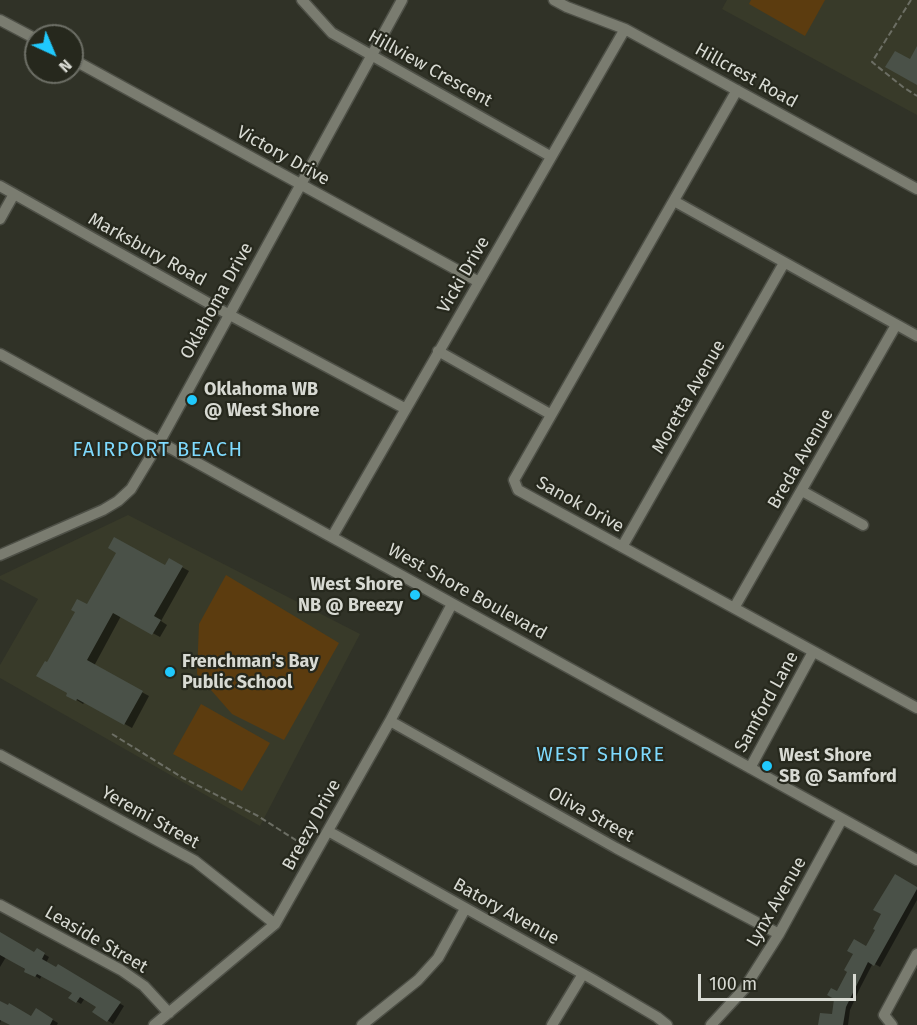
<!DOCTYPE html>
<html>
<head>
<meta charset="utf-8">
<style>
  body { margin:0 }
  #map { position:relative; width:917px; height:1025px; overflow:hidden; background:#303227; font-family:"Fira Sans",sans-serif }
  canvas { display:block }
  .north { position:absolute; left:24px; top:24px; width:60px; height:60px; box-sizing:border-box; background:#26281d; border:2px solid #6d6f66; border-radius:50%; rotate:136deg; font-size:16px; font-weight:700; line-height:24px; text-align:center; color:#d8dad3 }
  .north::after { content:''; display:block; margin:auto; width:21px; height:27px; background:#20c9fd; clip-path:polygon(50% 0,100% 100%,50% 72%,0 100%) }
  .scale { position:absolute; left:698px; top:974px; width:158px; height:27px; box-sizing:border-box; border:3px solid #d8dad3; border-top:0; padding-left:8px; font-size:18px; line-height:21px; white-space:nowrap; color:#d8dad3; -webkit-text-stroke:4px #26281d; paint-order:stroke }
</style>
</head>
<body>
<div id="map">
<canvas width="917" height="1025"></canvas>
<div class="north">N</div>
<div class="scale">100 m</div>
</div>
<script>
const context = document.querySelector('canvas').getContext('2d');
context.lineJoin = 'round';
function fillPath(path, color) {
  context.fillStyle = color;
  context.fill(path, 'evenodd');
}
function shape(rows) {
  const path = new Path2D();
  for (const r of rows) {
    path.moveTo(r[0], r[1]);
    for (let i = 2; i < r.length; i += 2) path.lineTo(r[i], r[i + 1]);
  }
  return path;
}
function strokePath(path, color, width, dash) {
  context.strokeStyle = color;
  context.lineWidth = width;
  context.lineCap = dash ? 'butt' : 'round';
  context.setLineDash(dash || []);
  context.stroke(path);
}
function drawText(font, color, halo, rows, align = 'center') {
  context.font = font + ' "Fira Sans",sans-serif';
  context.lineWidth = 4.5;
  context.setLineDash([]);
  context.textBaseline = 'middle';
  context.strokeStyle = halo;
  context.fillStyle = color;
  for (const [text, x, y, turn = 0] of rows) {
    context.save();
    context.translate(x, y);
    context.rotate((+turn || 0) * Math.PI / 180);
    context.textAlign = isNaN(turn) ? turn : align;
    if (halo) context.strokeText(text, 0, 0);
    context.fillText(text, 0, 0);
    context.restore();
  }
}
fillPath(shape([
  [727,0,917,0,917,115,722,9],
  [128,515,360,634,260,826,0,678,0,665,38,599,0,579,0,576]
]), '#383a29');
fillPath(shape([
  [751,0,825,0,805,36,749,4],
  [226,575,339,643,284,740,232,714,197,674,199,624],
  [201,704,270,743,242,791,173,754]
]), '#5c3c0f');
fillPath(shape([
  [169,560,189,571,161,621,167,625,160,637,121,616,94,666,149,696,132,728,85,702,83,704,75,699,48,664,87,606,165,567],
  [917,888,917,900,880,967,873,963,859,990,850,1010,848,1025,820,1025,833,1016,837,993,867,948],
  [0,933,35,954,37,950,49,957,46,963,57,969,58,966,124,1006,113,1024,95,1012,98,1006,85,998,81,1004,71,998,74,993,42,975,40,979,6,957,0,967],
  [0,1003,32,1018,36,1010,58,1023,57,1025,12,1025,2,1019,0,1023]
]), '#0007');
fillPath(shape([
  [917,46,917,85,885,67,895,51,910,59],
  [114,537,165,565,169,558,183,566,154,616,161,620,152,635,113,613,87,660,143,691,124,725,77,699,76,701,66,696,67,693,36,676,45,661,47,662,75,612,71,610,77,599,87,604,116,553,108,548],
  [895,874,917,887,917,889,874,966,868,962,846,1007,843,1025,818,1025,820,1013,832,1014,834,999,827,995,831,988,837,991,847,972,844,970,853,954,847,951,854,939,866,946,875,930,873,929,881,914,873,910],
  [0,932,34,952,37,948,45,953,42,959,56,967,58,964,121,1002,107,1022,92,1012,96,1007,80,997,76,1003,68,998,72,993,37,974,35,977,24,972,25,969,0,955],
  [0,1001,8,1005,9,1003,31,1016,36,1008,53,1019,50,1025,10,1025,0,1020]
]), '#4a5148');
const minor = shape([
  [302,0,332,33,550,156],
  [554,0,567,7,625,29,917,189],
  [0,20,36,39],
  [72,59,479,282],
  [737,90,514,480,518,490,917,708],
  [0,186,228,314,406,409],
  [674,201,917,336],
  [0,219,14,194],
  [438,351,550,414],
  [0,354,917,860],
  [802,491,863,525],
  [332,537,625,29],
  [622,547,784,263],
  [0,555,103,510,118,501,131,489,160,441,402,0],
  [734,608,896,325],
  [390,721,616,848,779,934],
  [0,755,195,861,275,924],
  [750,768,813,652],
  [328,831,594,980,657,1017,667,1025],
  [0,905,121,970,144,986,169,1013],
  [154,1025,275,924,390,721,452,604],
  [362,1025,418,980,438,958,465,909],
  [552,1025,583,974],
  [711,1025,744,989,779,934,842,819],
  [892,1025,884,1015,917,954]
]);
strokePath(minor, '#4e5047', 13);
strokePath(shape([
  [911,0,872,62,903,87,917,96],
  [112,734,183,778,258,816,305,846]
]), '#6c6e64', 2, [6, 3]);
strokePath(minor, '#7a7c70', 10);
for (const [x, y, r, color] of [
  [192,400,6,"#20c9fd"],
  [415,595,6,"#20c9fd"],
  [170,672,6,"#20c9fd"],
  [767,766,6,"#20c9fd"]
]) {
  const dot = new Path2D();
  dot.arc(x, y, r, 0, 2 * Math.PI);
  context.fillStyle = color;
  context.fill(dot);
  strokePath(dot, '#26281d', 2);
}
drawText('18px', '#d8dad3', '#26281d', [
  ["Hillview Crescent",430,69,29],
  ["Hillcrest Road",746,76,29],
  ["Victory Drive",283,156,29],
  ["Marksbury Road",147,250,29],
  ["Vicki Drive",464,275,-60],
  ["Oklahoma Drive",217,301,-61],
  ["Moretta Avenue",689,397,-60],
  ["Breda Avenue",801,459,-60],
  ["Sanok Drive",580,505,29],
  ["West Shore Boulevard",467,592,29],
  ["Samford Lane",767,702,-61],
  ["Oliva Street",591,815,29],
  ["Yeremi Street",150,818,29],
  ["Breezy Drive",312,825,-61],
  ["Lynx Avenue",777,902,-60],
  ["Batory Avenue",506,912,29],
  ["Leaside Street",96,940,30]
]);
drawText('bold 18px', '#d8dad3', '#26281d', [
  ["Oklahoma WB",204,390],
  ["@ West Shore",204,411],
  ["West Shore",403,585,"right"],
  ["NB @ Breezy",403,606,"right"],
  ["Frenchman's Bay",182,662],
  ["Public School",182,683],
  ["West Shore",779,756],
  ["SB @ Samford",779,777]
], 'left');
context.letterSpacing = '1.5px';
drawText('20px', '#7fdafe', '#26281d', [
  ["FAIRPORT BEACH",158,450],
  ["WEST SHORE",601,755]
]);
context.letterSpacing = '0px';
</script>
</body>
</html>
